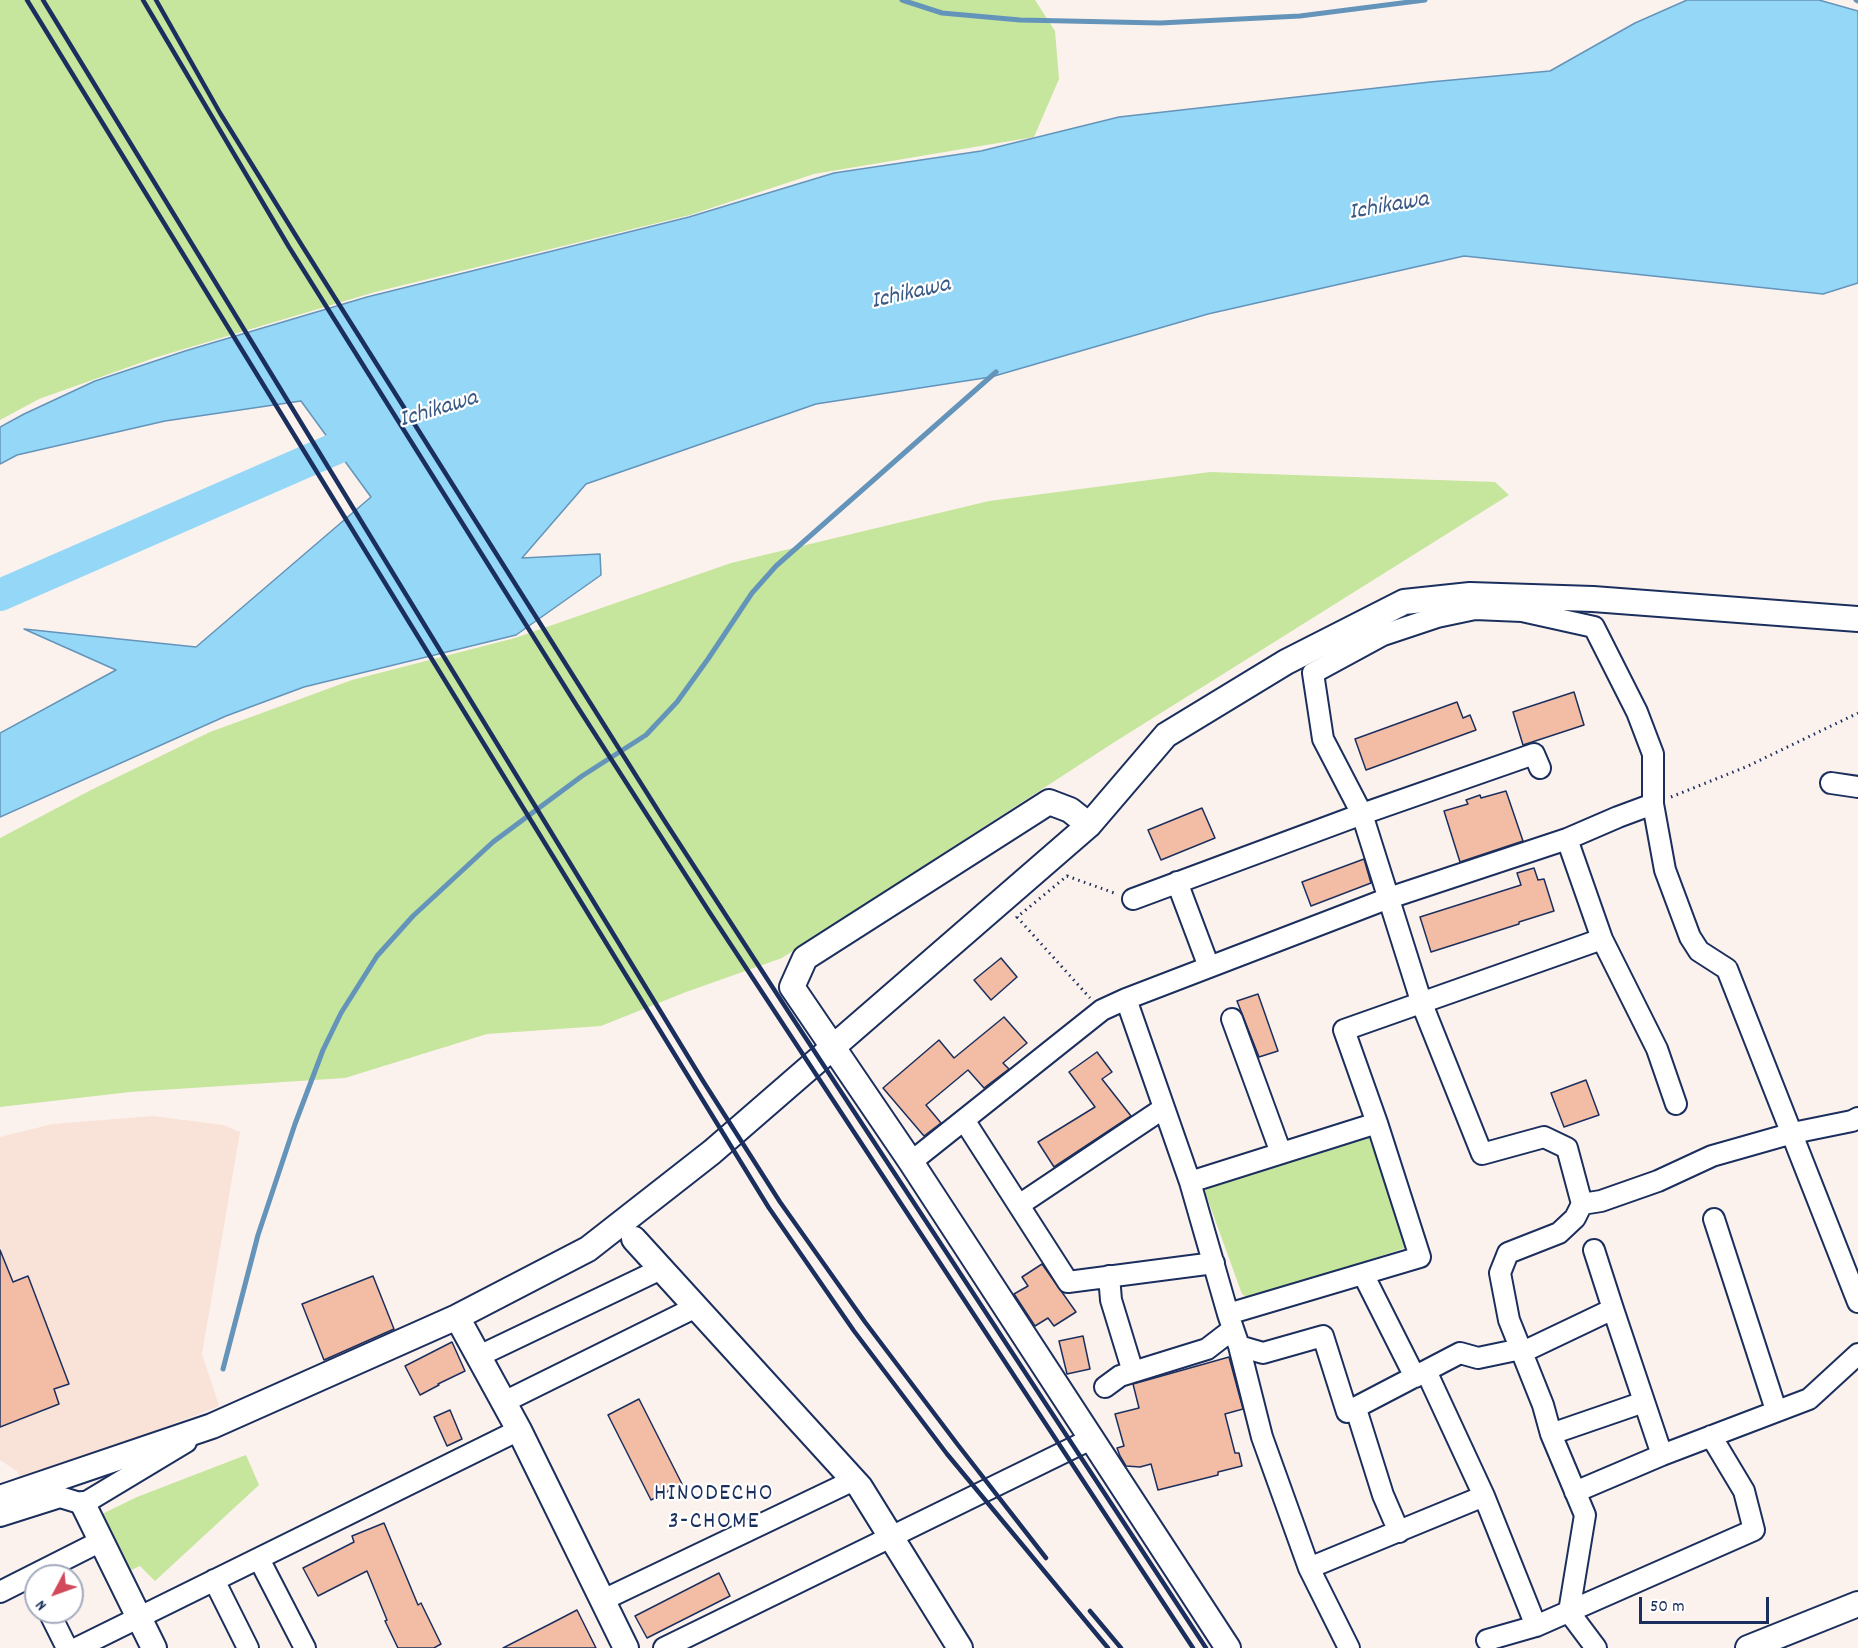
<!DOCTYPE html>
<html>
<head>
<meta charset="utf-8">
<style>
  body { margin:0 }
  #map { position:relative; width:1858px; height:1648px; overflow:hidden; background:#fcf2ed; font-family:Dekko,sans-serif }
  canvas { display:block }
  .north { position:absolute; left:24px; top:1564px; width:60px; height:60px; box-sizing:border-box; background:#fff; border:2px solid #a4acbf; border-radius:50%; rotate:229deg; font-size:16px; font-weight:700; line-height:24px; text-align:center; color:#1b2f5e }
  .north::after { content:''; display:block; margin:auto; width:21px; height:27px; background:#d1495b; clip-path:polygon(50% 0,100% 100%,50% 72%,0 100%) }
  .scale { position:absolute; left:1639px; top:1597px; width:130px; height:27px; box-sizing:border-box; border:3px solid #1b2f5e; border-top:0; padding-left:8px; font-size:18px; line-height:21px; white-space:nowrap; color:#1b2f5e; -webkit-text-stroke:4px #fff; paint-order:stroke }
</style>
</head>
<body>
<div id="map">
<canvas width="1858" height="1648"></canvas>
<div class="north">N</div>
<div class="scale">50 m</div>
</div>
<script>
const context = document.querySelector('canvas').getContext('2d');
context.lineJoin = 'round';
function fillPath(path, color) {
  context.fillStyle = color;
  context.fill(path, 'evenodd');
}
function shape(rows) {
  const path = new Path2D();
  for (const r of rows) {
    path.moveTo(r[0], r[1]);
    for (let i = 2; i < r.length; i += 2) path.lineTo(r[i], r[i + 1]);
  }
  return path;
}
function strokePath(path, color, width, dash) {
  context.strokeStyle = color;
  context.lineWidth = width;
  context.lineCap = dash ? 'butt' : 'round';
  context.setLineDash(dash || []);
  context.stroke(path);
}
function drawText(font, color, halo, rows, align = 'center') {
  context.font = font + ' Dekko,sans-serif';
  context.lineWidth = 4.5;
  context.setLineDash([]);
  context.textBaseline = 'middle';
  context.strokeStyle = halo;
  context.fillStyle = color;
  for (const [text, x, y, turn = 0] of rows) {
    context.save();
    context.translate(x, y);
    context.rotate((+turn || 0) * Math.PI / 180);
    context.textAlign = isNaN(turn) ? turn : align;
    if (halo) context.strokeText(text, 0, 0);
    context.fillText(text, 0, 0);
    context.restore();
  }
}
fillPath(shape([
  [153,1116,223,1125,240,1132,202,1354,219,1406,23,1483,17,1471,0,1460,0,1137,53,1124]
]), '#f9e2d7');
fillPath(shape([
  [0,0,1035,0,1055,31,1059,79,1034,137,814,174,690,215,375,292,154,358,39,399,0,420],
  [1210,472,1495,482,1509,495,1113,743,782,958,686,992,601,1026,487,1034,345,1078,130,1092,0,1107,0,838,91,790,210,732,352,680,515,638,731,563,989,501],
  [1359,1135,1369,1138,1408,1247,1250,1299,1242,1294,1205,1192,1208,1183],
  [246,1455,259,1485,155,1581,140,1566,127,1572,98,1516,137,1497]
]), '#c6e59d');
const water = shape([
  [1687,0,1819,0,1858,11,1858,283,1823,294,1464,256,1208,314,991,377,816,404,586,484,522,558,600,554,601,575,516,635,304,687,226,716,0,817,0,733,116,670,24,629,196,647,371,497,301,401,165,421,17,455,0,464,0,427,24,414,95,381,185,351,367,297,689,217,834,173,981,151,1119,117,1430,82,1550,71,1635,23,1687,0]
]);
fillPath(water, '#95d7f7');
strokePath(water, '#6494ba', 1.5);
strokePath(shape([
  [902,0,942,13,1020,20,1160,23,1300,16,1425,0],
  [1856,0,1858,1],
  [223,1369,258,1235,295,1124,323,1050,341,1013,377,956,413,916,493,842,582,776,646,735,677,702,708,659,752,593,776,566,996,372]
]), '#6494ba', 5);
strokePath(shape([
  [0,595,376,431]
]), '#95d7f7', 32);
const building = shape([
  [1574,692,1584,725,1523,745,1513,712,1574,692],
  [1457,702,1463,718,1470,715,1476,730,1366,770,1355,739,1457,702],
  [1506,791,1523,841,1460,862,1444,811,1468,804,1466,800,1480,795,1481,798,1506,791],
  [1202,808,1215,838,1161,860,1148,830,1202,808],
  [1364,859,1371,883,1311,906,1302,882,1364,859],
  [1534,868,1538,880,1544,879,1554,911,1519,922,1519,924,1431,952,1420,917,1521,885,1517,873,1534,868],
  [1001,958,1017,977,991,1000,974,980,1001,958],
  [1258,994,1278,1051,1259,1057,1237,1001,1258,994],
  [1004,1017,1027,1043,1003,1063,1009,1069,984,1088,968,1070,926,1105,941,1123,924,1136,883,1088,939,1040,954,1058,1004,1017],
  [1097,1052,1112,1072,1102,1079,1131,1116,1054,1167,1038,1142,1095,1107,1069,1072,1097,1052],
  [1586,1080,1599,1115,1564,1127,1551,1093,1586,1080],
  [0,1250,13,1282,28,1276,69,1384,54,1389,59,1404,0,1427,0,1250],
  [1042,1264,1076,1312,1054,1326,1048,1318,1035,1326,1014,1294,1028,1286,1022,1277,1042,1264],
  [373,1276,394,1329,324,1360,302,1304,373,1276],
  [1083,1336,1090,1369,1067,1374,1059,1341,1083,1336],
  [452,1342,465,1371,438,1384,439,1385,420,1395,405,1366,452,1342],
  [1229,1357,1243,1409,1225,1414,1235,1453,1239,1453,1242,1466,1218,1472,1218,1475,1158,1490,1151,1464,1140,1467,1126,1466,1120,1456,1117,1448,1124,1446,1115,1414,1139,1408,1133,1384,1229,1357],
  [639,1399,682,1484,651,1500,608,1415,639,1399],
  [450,1410,462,1439,447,1446,434,1417,450,1410],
  [384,1523,418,1605,421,1603,441,1644,434,1648,398,1648,385,1621,387,1620,367,1571,318,1596,303,1568,354,1542,352,1536,384,1523],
  [719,1573,730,1596,647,1638,635,1616,719,1573],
  [577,1610,596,1648,503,1648,552,1623,577,1610]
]);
fillPath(building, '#f2bda4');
strokePath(building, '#1b2f5e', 1.5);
const minor = shape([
  [1831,783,1858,787],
  [1567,839,1602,939,1657,1049,1676,1104],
  [1177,882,1209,967],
  [1133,899,1362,814,1534,754,1540,768],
  [1126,999,1190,1182,1228,1314,1239,1346,1262,1437,1309,1568,1349,1648],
  [1232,1019,1281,1153],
  [964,1120,1068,1282,1214,1263],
  [911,1162,1102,1010,1126,999,1389,898,1567,839,1618,817,1653,804],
  [1190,1182,1377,1123],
  [1582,1204,1601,1201,1658,1181,1712,1156,1793,1133,1852,1121,1858,1118],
  [1019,1205,1164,1108],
  [1714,1219,1776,1410],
  [1594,1250,1613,1309,1662,1455],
  [1363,1274,1415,1377],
  [1109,1276,1111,1300,1133,1372],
  [1228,1314,1420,1257,1377,1123,1344,1030,1602,939],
  [1239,1346,1263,1353,1323,1336,1347,1412,1460,1353,1478,1358,1521,1349,1527,1350,1613,1309],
  [479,1356,661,1269],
  [1426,1371,1484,1496,1536,1626],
  [1105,1387,1120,1376,1207,1349,1233,1329],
  [504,1402,696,1307],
  [1356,1409,1383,1495,1399,1532],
  [1551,1434,1644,1402],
  [1575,1492,1662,1455,1809,1399,1858,1354],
  [0,1516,60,1497,83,1504,186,1442],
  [259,1559,305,1648],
  [1309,1568,1484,1496],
  [214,1580,248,1648],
  [0,1592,101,1541],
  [603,1600,854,1480],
  [49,1612,67,1648],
  [1487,1640,1536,1626,1754,1530,1744,1491,1711,1436],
  [77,1648,519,1430],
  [664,1648,1091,1439],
  [1596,1648,1569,1612,1585,1515,1551,1434,1543,1405,1509,1320,1500,1273,1508,1253,1559,1233,1575,1218,1582,1204,1567,1148,1544,1137,1482,1154,1422,1004,1362,814,1323,739,1313,673,1383,635,1437,617,1475,609,1522,611,1594,627,1637,712,1653,754,1653,804,1665,870,1690,937,1699,951,1727,969,1858,1302]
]);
const tertiary = shape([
  [1089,825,1070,810,1049,802,805,958,792,987,911,1162,1228,1648],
  [634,1239,860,1487,960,1648],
  [457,1317,519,1430,626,1648],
  [0,1498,212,1426,457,1317,588,1249,712,1152,1089,825,1166,735,1286,662,1404,602,1470,595,1593,599,1858,619],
  [83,1504,154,1648],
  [1748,1648,1858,1604]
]);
strokePath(minor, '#1b2f5e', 24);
strokePath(tertiary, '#1b2f5e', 28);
strokePath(shape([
  [1671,797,1748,766,1858,713],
  [1017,917,1090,998],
  [1016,918,1067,876,1117,894]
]), '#1b2f5e', 3, [1.5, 4.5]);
strokePath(minor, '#fff', 20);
strokePath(tertiary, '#fff', 24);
strokePath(shape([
  [27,0,769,1208,854,1331,947,1454,1108,1648],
  [43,0,703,1081,780,1202,865,1322,958,1445,1046,1558],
  [143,0,289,247,577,706,710,913,1193,1648],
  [156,0,220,113,301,244,664,820,788,1011,1206,1648],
  [1090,1611,1121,1648]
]), '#1b2f5e', 4.5);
drawText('italic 24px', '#3a5984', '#fff', [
  ["Ichikawa",1389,208,-10],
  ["Ichikawa",911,295,-13],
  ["Ichikawa",439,411,-17]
]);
context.letterSpacing = '1.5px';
drawText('24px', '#1b2f5e', '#fff', [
  ["HINODECHO",714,1496],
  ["3-CHOME",714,1524]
]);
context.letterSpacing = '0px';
</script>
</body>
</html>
